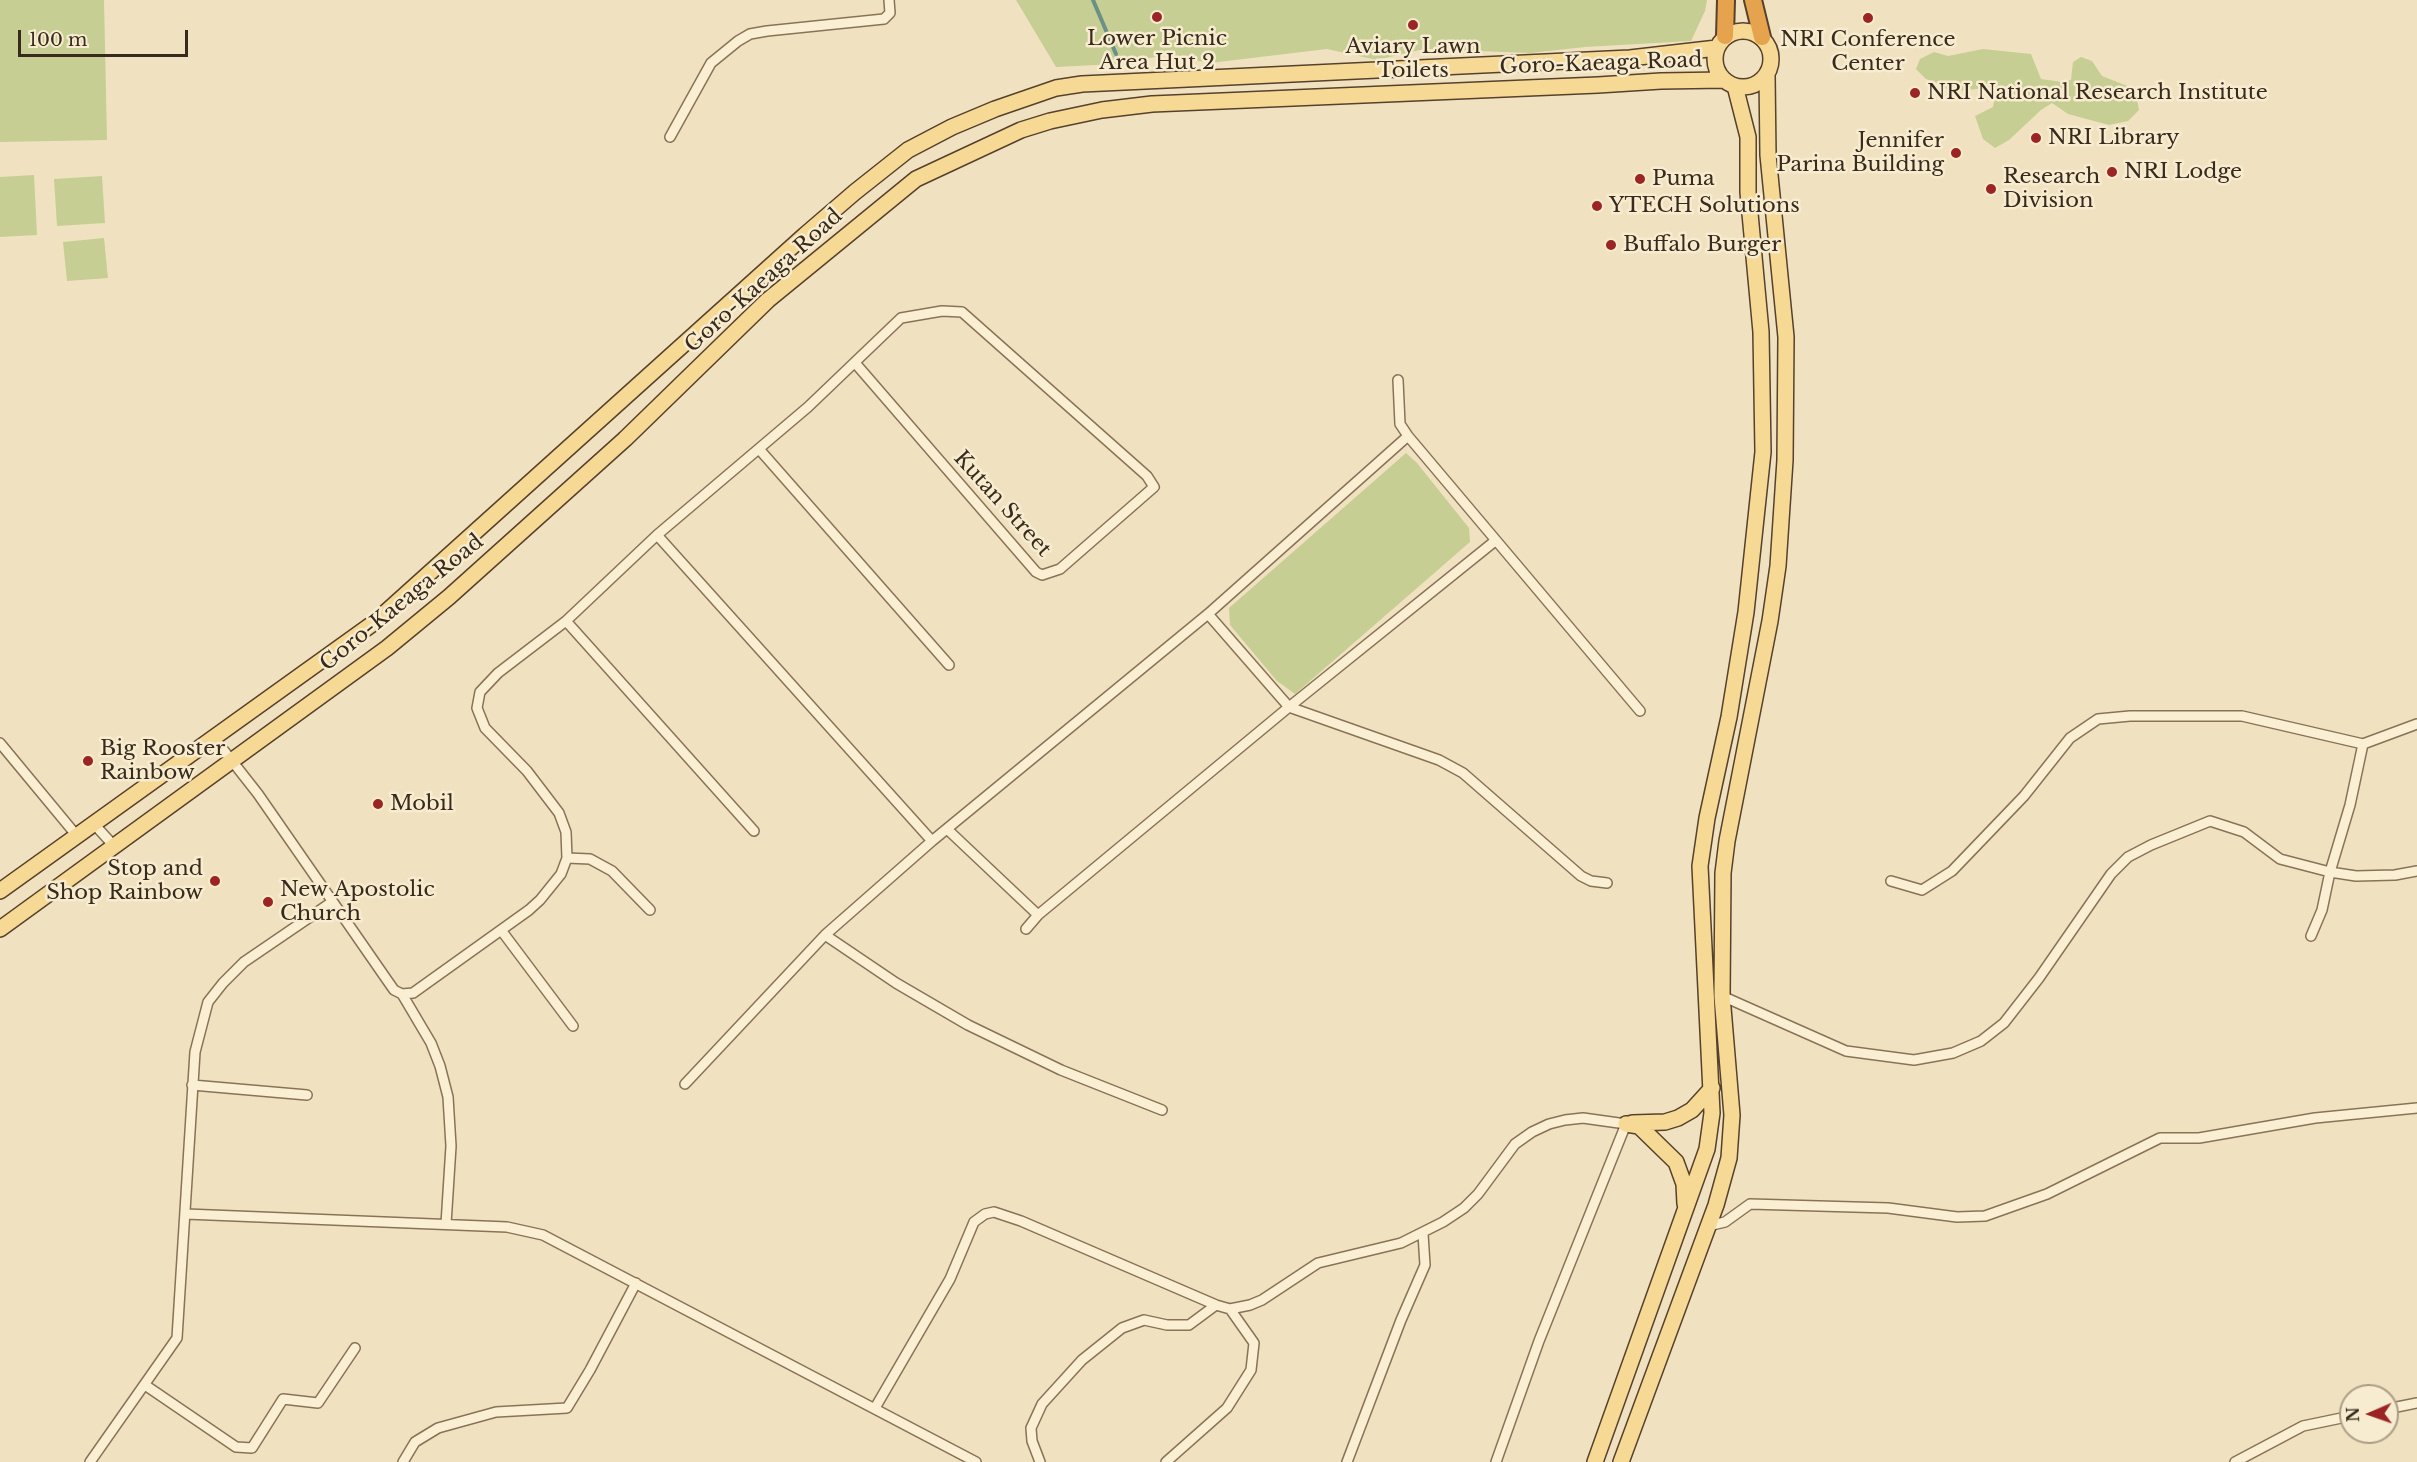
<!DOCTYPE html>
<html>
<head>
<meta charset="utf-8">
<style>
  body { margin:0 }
  #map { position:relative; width:2417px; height:1462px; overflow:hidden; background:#f0e2c0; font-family:"Libre Baskerville",serif }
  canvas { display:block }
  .north { position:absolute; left:2339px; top:1384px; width:60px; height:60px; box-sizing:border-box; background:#f7eccf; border:2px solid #ab9e87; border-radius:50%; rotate:268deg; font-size:16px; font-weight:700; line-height:24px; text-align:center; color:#382a1c }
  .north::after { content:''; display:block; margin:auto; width:21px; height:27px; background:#9b2524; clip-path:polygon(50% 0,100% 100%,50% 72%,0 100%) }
  .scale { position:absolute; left:18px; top:30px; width:170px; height:27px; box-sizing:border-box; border:3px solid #382a1c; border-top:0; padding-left:8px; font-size:18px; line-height:21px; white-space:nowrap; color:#382a1c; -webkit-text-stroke:4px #f7eccf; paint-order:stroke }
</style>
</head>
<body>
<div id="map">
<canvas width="2417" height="1462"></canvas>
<div class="north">N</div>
<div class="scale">100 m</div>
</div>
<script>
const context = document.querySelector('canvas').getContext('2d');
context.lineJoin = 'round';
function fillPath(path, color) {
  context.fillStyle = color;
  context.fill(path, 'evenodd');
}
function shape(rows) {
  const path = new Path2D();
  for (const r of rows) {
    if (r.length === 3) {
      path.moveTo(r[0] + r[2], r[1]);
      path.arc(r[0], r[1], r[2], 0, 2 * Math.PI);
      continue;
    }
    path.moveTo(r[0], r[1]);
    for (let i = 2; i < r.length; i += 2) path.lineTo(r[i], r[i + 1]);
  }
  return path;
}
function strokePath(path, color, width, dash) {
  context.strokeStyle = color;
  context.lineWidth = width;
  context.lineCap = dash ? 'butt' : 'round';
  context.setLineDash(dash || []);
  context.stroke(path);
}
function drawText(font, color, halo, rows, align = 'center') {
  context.font = font + ' "Libre Baskerville",serif';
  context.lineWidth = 5;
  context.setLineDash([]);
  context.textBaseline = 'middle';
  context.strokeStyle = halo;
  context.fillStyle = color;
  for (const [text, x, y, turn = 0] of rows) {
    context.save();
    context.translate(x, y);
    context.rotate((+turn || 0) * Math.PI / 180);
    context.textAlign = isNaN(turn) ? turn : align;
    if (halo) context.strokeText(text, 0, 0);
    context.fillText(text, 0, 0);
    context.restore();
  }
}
fillPath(shape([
  [0,0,104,0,107,140,0,142],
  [1016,0,1707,0,1705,11,1691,41,1585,47,1530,53,1424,49,1377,60,1327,49,1210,63,1166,55,1116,64,1056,67],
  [1983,49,2031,54,2041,79,2062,82,2071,80,2073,62,2081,57,2092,61,2102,76,2135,89,2139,110,2128,121,2109,125,2068,114,2052,103,2041,110,2009,140,1995,148,1983,139,1975,116,1993,107,1995,96,1985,88,1951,92,1938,83,1926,79,1916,69,1920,59,1934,52,1948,56],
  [34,175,37,235,0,237,0,177],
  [102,176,105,223,57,226,54,179],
  [104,238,108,278,67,281,63,242],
  [1406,453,1417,463,1469,528,1470,542,1295,694,1277,681,1230,625,1229,608]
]), '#c6ce93');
strokePath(shape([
  [1093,0,1116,54]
]), '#6a9087', 4);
const street = shape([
  [670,137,711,63,738,41,750,34,767,31,884,19,890,13,889,0],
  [1398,380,1400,424,1408,436,1640,711],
  [759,449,949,665],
  [657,535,932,841],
  [1208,614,1289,707,1439,760,1463,773,1581,876,1591,881,1607,883],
  [566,621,754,831],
  [214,738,258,794,387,980,394,990,402,994,431,1043,440,1066,448,1097,451,1146,446,1224],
  [0,743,77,836],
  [94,824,114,846],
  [947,829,1038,915],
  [567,858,590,859,612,871,650,910],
  [1891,881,1922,890,1952,871,2024,796,2070,738,2098,719,2130,716,2242,716,2363,744,2417,724],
  [1026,929,1038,915,1289,707,1495,541],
  [501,930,573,1026],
  [825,935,896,983,968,1025,1061,1070,1162,1110],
  [2311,936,2322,910,2330,872,2350,805,2363,744],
  [402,994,413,993,529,910,540,900,561,874,567,858,566,832,559,813,527,771,485,728,477,708,480,692,498,673,566,621,657,535,808,407,901,318,942,311,962,312,1147,476,1154,487,1060,569,1042,575,1036,572,856,364],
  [1722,996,1846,1051,1914,1060,1953,1053,1981,1041,2004,1023,2039,978,2111,874,2128,857,2151,845,2210,821,2244,832,2280,859,2330,872,2356,876,2395,875,2417,871],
  [685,1084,825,935,932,841,1208,614,1408,436],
  [192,1085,307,1095],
  [186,1214,507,1227,543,1235,976,1462],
  [1708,1226,1725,1222,1750,1204,1888,1208,1957,1217,1985,1216,2047,1194,2160,1138,2199,1138,2315,1118,2417,1108],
  [145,1385,236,1447,252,1448,283,1399,318,1403,355,1348],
  [875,1408,950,1279,974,1222,985,1214,994,1212,1021,1221,1216,1305,1230,1309,1250,1305,1262,1300,1318,1263,1401,1243,1443,1222,1464,1208,1478,1194,1515,1144,1532,1132,1549,1124,1565,1120,1583,1118,1626,1124,1539,1341,1496,1462],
  [2387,1409,2417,1403],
  [90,1462,177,1338,195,1052,208,1002,223,983,244,962,332,902],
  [403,1462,415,1442,438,1428,496,1412,567,1408,590,1370,636,1283],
  [1040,1462,1032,1441,1031,1428,1042,1404,1082,1360,1122,1328,1144,1320,1167,1325,1189,1325,1216,1305],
  [1166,1462,1227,1408,1251,1370,1254,1343,1230,1309],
  [1347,1462,1401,1320,1425,1265,1423,1234],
  [2235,1462,2303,1426,2351,1416]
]);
const primary = shape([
  [1743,59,28],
  [0,891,375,622,805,235,855,192,908,150,952,127,995,109,1056,88,1082,84,1630,58,1717,48],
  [0,929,387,648,449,597,625,439,768,300,916,179,1021,130,1050,121,1102,110,1152,104,1598,85,1661,81,1724,80],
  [1632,1123,1665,1122,1678,1118,1692,1110,1712,1088],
  [1626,1124,1639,1126,1676,1162,1684,1184,1685,1204],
  [1595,1462,1707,1149,1712,1113,1700,866,1707,818,1729,717,1746,612,1763,452,1761,332,1748,192,1748,137,1735,86],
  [1621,1462,1716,1205,1729,1158,1732,1115,1722,996,1723,873,1727,841,1770,621,1778,566,1785,460,1786,337,1768,155,1767,74]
]);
const highway = shape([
  [1753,0,1762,37],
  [1725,36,1726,0]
]);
strokePath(street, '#897357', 12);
strokePath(primary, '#57402c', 18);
strokePath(highway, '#57402c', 20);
strokePath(street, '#faefd3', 9);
strokePath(primary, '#f5d995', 15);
strokePath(highway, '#e4a34c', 16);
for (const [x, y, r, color] of [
  [1157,17,6,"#9b2524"],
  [1868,18,6,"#9b2524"],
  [1413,25,6,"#9b2524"],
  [1915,93,6,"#9b2524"],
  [2036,138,6,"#9b2524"],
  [1956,153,6,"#9b2524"],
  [2112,172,6,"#9b2524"],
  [1640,179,6,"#9b2524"],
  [1991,189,6,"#9b2524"],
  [1597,206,6,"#9b2524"],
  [1611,245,6,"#9b2524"],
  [88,761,6,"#9b2524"],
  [378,804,6,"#9b2524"],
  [215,881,6,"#9b2524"],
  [268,902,6,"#9b2524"]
]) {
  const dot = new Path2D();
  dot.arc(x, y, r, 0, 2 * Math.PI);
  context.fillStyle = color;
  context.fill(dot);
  strokePath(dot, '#f7eccf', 2);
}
drawText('21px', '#382a1c', '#f7eccf', [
  ["Lower Picnic",1157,39,"center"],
  ["Area Hut 2",1157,63,"center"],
  ["NRI Conference",1868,40,"center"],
  ["Center",1868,64,"center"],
  ["Aviary Lawn",1413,47,"center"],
  ["Toilets",1413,71,"center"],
  ["NRI National Research Institute",1927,93],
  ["NRI Library",2048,138],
  ["Jennifer",1944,141,"right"],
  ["Parina Building",1944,165,"right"],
  ["NRI Lodge",2124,172],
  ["Research",2003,177],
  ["Division",2003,201],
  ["Puma",1652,179],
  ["YTECH Solutions",1609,206],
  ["Buffalo Burger",1623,245],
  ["Big Rooster",100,749],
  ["Rainbow",100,773],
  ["Mobil",390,804],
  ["Stop and",203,869,"right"],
  ["Shop Rainbow",203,893,"right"],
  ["New Apostolic",280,890],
  ["Church",280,914]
], 'left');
drawText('21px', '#382a1c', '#f7eccf', [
  ["Goro-Kaeaga Road",1601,64,-2],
  ["Goro-Kaeaga Road",764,281,-42],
  ["Kutan Street",1002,504,48],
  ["Goro-Kaeaga Road",402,603,-39]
]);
</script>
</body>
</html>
